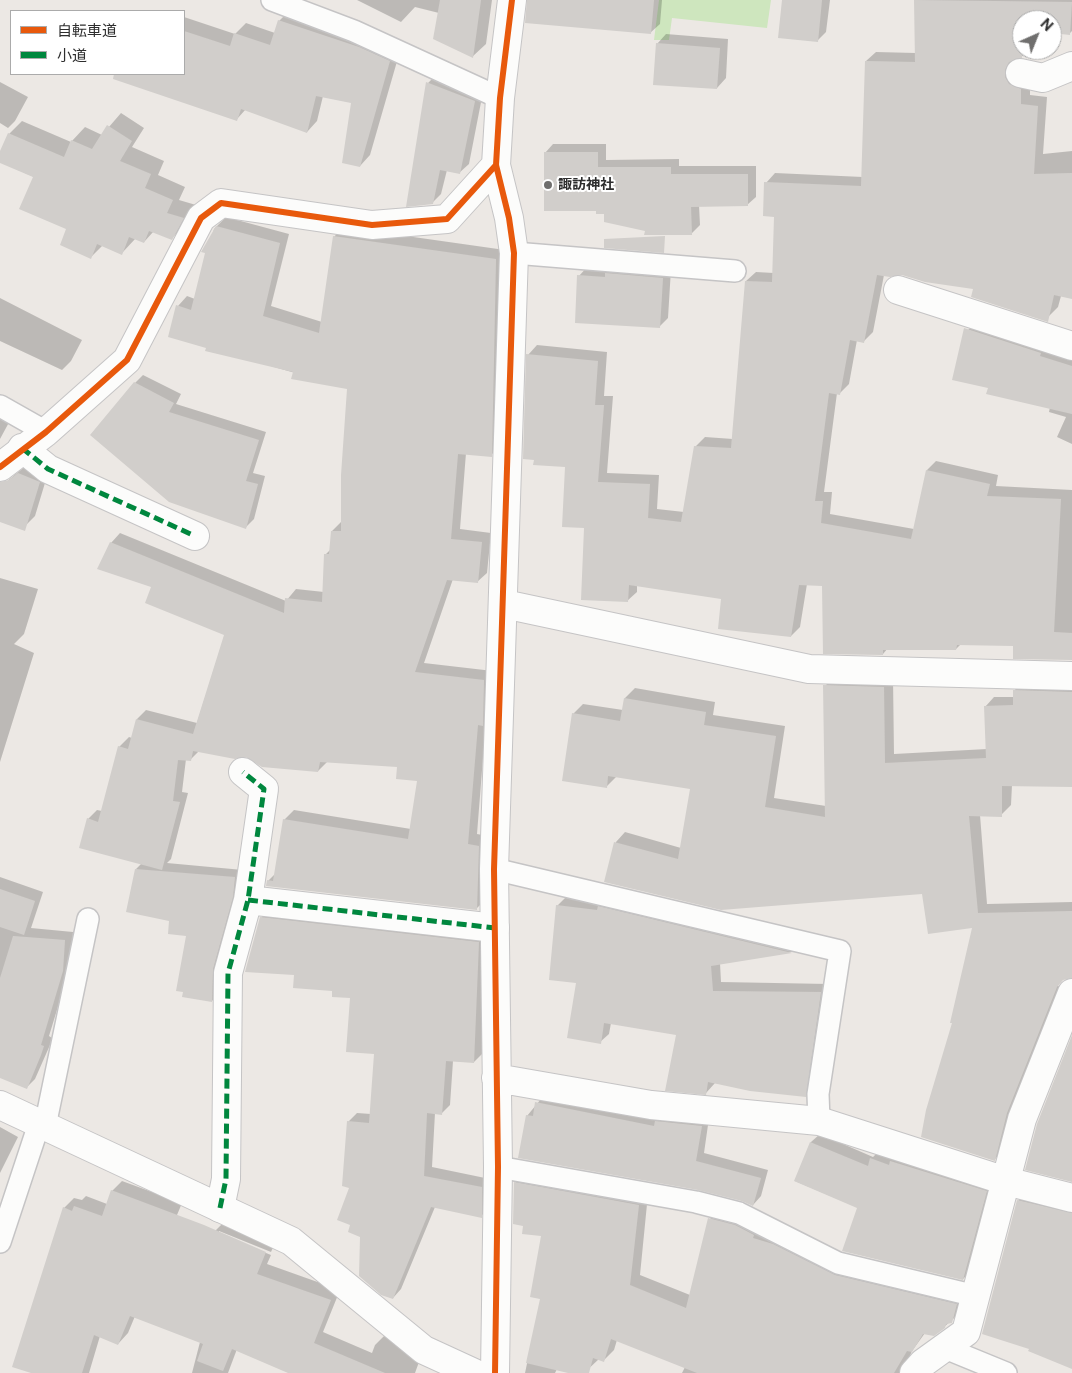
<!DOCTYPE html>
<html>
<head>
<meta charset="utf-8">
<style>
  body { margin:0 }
  #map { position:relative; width:1072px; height:1373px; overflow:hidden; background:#ece8e4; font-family:"Public Sans","Noto Sans JP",sans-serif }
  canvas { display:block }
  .legend { position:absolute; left:10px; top:10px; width:175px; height:65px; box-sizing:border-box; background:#fff; border:1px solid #ababab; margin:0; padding:6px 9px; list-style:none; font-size:15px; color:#2e2e2e }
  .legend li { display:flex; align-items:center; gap:10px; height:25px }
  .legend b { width:25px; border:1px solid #ababab }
  .north { position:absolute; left:1012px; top:10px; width:50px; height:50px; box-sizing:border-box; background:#fff; border:1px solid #ababab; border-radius:50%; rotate:44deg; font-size:14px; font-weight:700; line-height:20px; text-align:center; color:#2e2e2e }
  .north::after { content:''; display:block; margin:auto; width:18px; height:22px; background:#706f6e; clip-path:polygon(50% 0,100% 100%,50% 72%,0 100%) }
</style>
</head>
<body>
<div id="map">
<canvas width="1072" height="1373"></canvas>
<ul class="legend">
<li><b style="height:6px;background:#e8590c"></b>自転車道</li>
<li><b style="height:6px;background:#00873e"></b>小道</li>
</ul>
<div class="north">N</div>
</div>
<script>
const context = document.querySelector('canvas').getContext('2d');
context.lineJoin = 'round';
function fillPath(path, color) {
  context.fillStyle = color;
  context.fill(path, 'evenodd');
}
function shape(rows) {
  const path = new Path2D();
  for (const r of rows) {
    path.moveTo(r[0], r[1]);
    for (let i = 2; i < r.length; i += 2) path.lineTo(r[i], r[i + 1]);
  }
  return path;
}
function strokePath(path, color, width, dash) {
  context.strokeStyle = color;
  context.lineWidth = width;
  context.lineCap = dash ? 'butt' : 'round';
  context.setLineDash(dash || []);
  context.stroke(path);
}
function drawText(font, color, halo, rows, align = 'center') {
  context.font = font + ' "Public Sans","Noto Sans JP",sans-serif';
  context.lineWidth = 4;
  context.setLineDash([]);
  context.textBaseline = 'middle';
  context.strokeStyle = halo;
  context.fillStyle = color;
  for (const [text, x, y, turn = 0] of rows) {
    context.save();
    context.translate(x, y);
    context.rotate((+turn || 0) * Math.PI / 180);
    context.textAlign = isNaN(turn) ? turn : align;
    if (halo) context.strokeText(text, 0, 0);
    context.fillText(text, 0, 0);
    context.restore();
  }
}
fillPath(shape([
  [659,0,771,0,767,28,672,18,669,40,654,40]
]), '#cee6be');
fillPath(shape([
  [357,0,492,0,486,44,472,57,439,13,415,7,401,22],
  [559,0,662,0,660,24,650,33],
  [783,0,830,0,826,32,817,41],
  [915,0,1072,0,1072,31,1069,34,1052,32,1052,20,1022,20,1022,50,1029,50,1023,56,1015,57,1014,60,1014,68,1030,80,1030,95,1047,97,1043,154,1072,151,1072,298,1061,296,1058,307,1049,316,975,288,902,274,884,275,873,332,864,341,857,340,849,384,840,393,837,393,824,492,832,492,830,514,914,529,927,470,936,461,998,475,996,486,1072,490,1072,660,1015,644,961,644,956,649,888,648,883,654,823,585,807,584,800,627,791,636,723,598,637,585,637,592,627,601,586,527,528,355,537,345,607,352,604,396,613,396,607,473,659,475,657,509,684,512,695,447,705,437,733,439,746,281,756,272,774,273,775,216,766,183,775,173,863,177,866,61,876,52,916,53],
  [290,10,400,51,370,155,360,166,352,102,323,96,317,121,307,132,246,109,237,119,135,85,139,74,184,74,184,17,235,34,246,23,275,33,279,21],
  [666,34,728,39,726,78,717,88,657,44],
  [437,74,483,92,469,164,459,173,447,170,441,194,432,203,428,83],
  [0,82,28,97,15,121,8,128,0,123],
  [121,113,144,128,132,147,164,161,158,175,185,187,179,200,196,205,185,225,172,238,154,231,144,242,136,238,122,253,103,245,91,257,68,228,34,177,0,162,0,155,9,134,22,121,71,142,85,127,102,135],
  [553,144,606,144,606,160,679,159,679,166,756,166,756,197,747,205,699,205,700,225,691,234,646,230,605,213,545,153],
  [226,217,289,234,271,306,322,322,334,237,343,227,505,250,501,446,491,455,466,453,460,529,491,533,487,573,477,582,453,579,424,663,493,671,486,720,477,834,488,836,486,899,476,909,268,881,276,873,284,820,294,810,411,829,419,780,398,766,328,761,318,771,246,755,199,751,190,760,186,759,182,792,188,793,171,859,167,863,243,870,220,993,212,1001,188,935,170,920,136,869,142,863,88,819,97,810,102,811,119,747,129,737,132,738,137,719,146,710,197,723,225,634,153,587,111,543,120,533,286,601,296,589,324,592,326,554,331,549,332,531,341,522,348,388,207,348,178,306,187,296,195,299,214,229],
  [588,266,671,269,668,318,659,327,579,276],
  [0,298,82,340,71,361,62,370,0,341],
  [974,324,1072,354,1072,444,1057,437,1066,417,1049,412,1050,407,989,387,964,334],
  [143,375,181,394,176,404,266,432,253,473,265,476,254,519,246,527,135,383],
  [0,405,13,415,0,439],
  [28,464,48,473,35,516,26,525,0,515,0,495,5,483],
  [0,578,38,589,24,634,14,644,34,653,0,762],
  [835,676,893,677,894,754,987,749,985,707,994,697,1014,697,1014,691,1023,681,1072,683,1072,786,1012,785,1011,805,1001,815,980,815,987,904,1072,902,1072,940,1058,986,1063,987,1004,1150,994,1160,953,1022,974,927,923,893,605,881,616,842,625,832,681,848,691,788,617,776,606,787,573,714,583,704,623,710,625,698,635,688,715,702,713,715,785,726,774,798,826,806,825,686],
  [0,877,43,892,31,928,73,932,72,961,49,1036,52,1038,50,1045,35,1079,26,1088,0,1077],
  [566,897,605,901,799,944,792,952,720,963,721,982,829,984,814,1087,805,1096,715,1083,706,1093,677,1034,611,1023,609,1034,600,1042,577,982,557,906],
  [269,909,487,934,482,1054,474,1062,453,1061,450,1105,442,1113,435,1113,432,1167,490,1179,490,1208,481,1216,435,1207,401,1289,393,1298,361,1236,352,1224,348,1122,357,1113,371,1114,375,1053,352,997,295,974,261,918],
  [545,1094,709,1118,704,1153,768,1170,761,1196,753,1205,527,1116],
  [0,1127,18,1137,0,1173],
  [820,1134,873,1157,880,1150,995,1183,972,1270,963,1279,859,1208,795,1181,811,1142],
  [525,1173,648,1194,640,1275,690,1295,710,1219,720,1208,763,1228,967,1294,962,1311,944,1327,925,1333,912,1351,904,1370,909,1373,682,1373,685,1367,617,1340,614,1350,603,1361,599,1359,584,1373,557,1369,555,1373,525,1373,541,1298,543,1235,524,1225,515,1183],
  [122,1181,182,1203,128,1333,118,1344,100,1336,89,1373,35,1373,64,1208,74,1198,82,1200,86,1196,107,1204,112,1191],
  [1028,1190,1072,1202,1072,1367,1018,1201],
  [226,1220,276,1241,271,1252,219,1231,219,1234,271,1255,267,1264,340,1290,323,1332,372,1353,375,1345,385,1335,423,1351,415,1373,291,1373,237,1349,228,1373,192,1373,200,1342,215,1231]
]), '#0003');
fillPath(shape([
  [440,0,481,0,473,58,433,39],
  [527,0,654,0,651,34,525,23],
  [782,0,822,0,818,42,778,38],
  [914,0,1072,2,1070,35,1052,33,1052,20,1022,20,1022,58,1009,62,1005,70,1005,77,1009,84,1021,89,1021,104,1038,106,1034,174,1072,173,1072,299,1054,295,1048,322,971,297,973,289,925,282,902,275,890,277,877,275,864,343,850,340,840,395,829,393,815,501,823,501,821,523,911,539,926,470,990,484,987,496,1061,499,1054,632,1072,633,1072,660,1013,659,1013,646,957,645,956,650,883,650,883,655,823,654,822,586,799,585,791,637,718,629,721,599,629,585,628,602,581,600,584,528,562,527,565,467,533,465,534,460,523,459,526,354,598,361,595,405,604,405,598,482,650,484,648,518,681,522,694,446,731,448,745,281,772,282,774,217,763,216,764,182,861,186,865,61,915,62],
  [278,20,359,47,390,61,360,167,342,163,351,103,316,96,307,133,241,109,237,121,113,79,114,74,184,74,184,31,230,46,234,33,270,45],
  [656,43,720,48,717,89,653,85],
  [426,82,475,101,460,174,440,170,433,204,406,207],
  [107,125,132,141,120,161,151,174,145,188,173,200,167,213,184,218,172,240,149,231,144,243,129,237,122,255,97,244,91,259,60,245,66,229,19,209,33,177,0,163,0,151,8,133,64,157,71,140,92,149],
  [544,152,598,152,598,167,671,167,671,174,748,174,748,206,691,207,692,235,644,235,645,231,604,222,604,214,596,214,596,211,544,211],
  [216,226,280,243,263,316,319,333,333,236,496,259,492,457,458,454,451,539,482,542,478,583,447,580,415,672,484,680,483,726,478,725,468,844,479,846,477,910,266,886,267,880,273,881,283,819,408,839,417,781,396,779,397,767,320,762,318,772,262,767,246,757,235,759,193,751,191,761,178,760,173,801,180,802,162,870,79,848,87,818,98,822,118,746,128,749,136,719,193,734,224,635,145,603,151,587,97,569,110,542,284,613,285,598,322,602,324,554,329,554,331,531,341,531,341,475,347,389,291,379,293,372,205,351,206,348,168,337,176,305,191,310,205,253,201,252],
  [665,236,664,253,604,248,604,239],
  [605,273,663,278,660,328,575,323,577,275,605,277],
  [964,328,1041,353,1040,356,1072,366,1072,414,986,394,988,388,952,380],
  [134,382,174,403,169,412,259,440,246,481,258,484,246,529,169,502,90,435],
  [18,473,40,482,25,531,0,522,0,482,9,480],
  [823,685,884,687,885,763,986,758,984,706,1013,705,1013,690,1072,692,1072,787,1002,786,1002,817,969,816,978,913,1072,911,1072,978,1063,980,1057,987,1007,1113,995,1161,921,1137,926,1110,952,1023,950,1023,972,928,928,934,922,894,721,910,604,882,614,842,678,859,690,789,608,776,607,788,562,781,572,713,620,721,624,698,706,712,704,725,776,736,765,807,825,817],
  [135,869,235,877,233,897,213,969,212,1002,182,997,183,992,176,991,186,936,168,934,169,921,126,912],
  [0,889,35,901,24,935,0,927],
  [556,905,597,910,598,906,792,953,711,966,713,991,821,992,806,1097,750,1091,708,1082,706,1095,665,1091,676,1035,604,1023,601,1044,567,1038,576,983,549,980],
  [260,917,479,942,474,1063,446,1061,442,1115,427,1113,424,1176,482,1187,482,1218,431,1207,393,1299,381,1295,359,1276,360,1237,348,1232,350,1225,337,1220,349,1188,342,1186,347,1121,369,1123,374,1054,346,1052,350,998,332,997,332,991,293,988,294,975,245,972],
  [13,936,65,940,63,971,41,1045,44,1046,41,1055,27,1089,0,1078,0,978],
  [1072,1035,1072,1182,1025,1170,1037,1124],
  [535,1102,654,1126,655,1121,702,1126,696,1161,761,1178,753,1206,742,1201,698,1190,518,1158,526,1115,533,1116],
  [810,1142,868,1166,870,1158,889,1165,890,1161,987,1191,963,1280,842,1251,857,1208,794,1181],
  [514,1182,639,1205,630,1285,686,1308,708,1218,735,1225,754,1235,753,1238,773,1244,835,1275,957,1304,952,1323,946,1324,945,1328,934,1336,923,1334,912,1352,907,1351,894,1373,697,1373,611,1339,604,1362,593,1358,589,1373,568,1373,526,1363,540,1299,530,1297,541,1236,522,1234,523,1226,513,1224],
  [111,1190,204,1225,266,1252,257,1274,331,1300,314,1343,385,1373,288,1373,232,1349,223,1371,197,1361,203,1344,130,1316,118,1345,94,1335,82,1373,31,1373,12,1367,63,1207,72,1211,74,1206,102,1216],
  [1017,1200,1072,1213,1072,1369,1028,1351,1029,1349,982,1334]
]), '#d1cecb');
const service = shape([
  [272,0,354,31,500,98],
  [514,253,735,271],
  [0,406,46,432],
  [494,869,840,951,818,1094,819,1121],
  [45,1126,88,919],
  [498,1167,696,1202,739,1213,838,1263,976,1296],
  [0,1242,39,1124],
  [945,1348,1006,1373]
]);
const pedestrian = shape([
  [22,448,48,469,195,536],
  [248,900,495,928],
  [220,1208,226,1179,228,973,248,900,264,789,243,772]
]);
const minor = shape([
  [1020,73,1043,78,1072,66],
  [898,290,1072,346],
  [0,467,46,432,127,360,201,218,221,203,372,225,447,219,496,165],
  [504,604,809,669,1072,676],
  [496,1078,651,1105,819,1121,1006,1181,1072,1198],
  [0,1105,291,1241,424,1350,474,1373],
  [495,1373,498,1167,494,869,514,253,509,218,496,165,500,98,512,0],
  [914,1373,923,1363,966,1332,1022,1119,1072,993]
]);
strokePath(service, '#c5c4c5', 24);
strokePath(pedestrian, '#c5c4c5', 30);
strokePath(minor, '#c5c4c5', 30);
strokePath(service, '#fcfcfb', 21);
strokePath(pedestrian, '#fcfcfb', 28);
strokePath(minor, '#fcfcfb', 28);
strokePath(shape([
  [22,448,48,469,195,536],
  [248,900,495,928],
  [220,1208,226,1179,228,973,248,900,264,789,243,772]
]), '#00873e', 5, [10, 5]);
strokePath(shape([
  [0,467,46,432,127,360,201,218,221,203,372,225,447,219,496,165],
  [495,1373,498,1167,494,869,514,253,509,218,496,165,500,98,512,0]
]), '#e8590c', 6);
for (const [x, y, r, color] of [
  [548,185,5,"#706f6e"]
]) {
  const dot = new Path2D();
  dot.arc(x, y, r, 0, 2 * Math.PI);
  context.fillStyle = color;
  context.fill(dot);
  strokePath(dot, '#fff', 2);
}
drawText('bold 14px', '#2e2e2e', '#fff', [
  ["諏訪神社",558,185]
], 'left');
</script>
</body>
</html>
